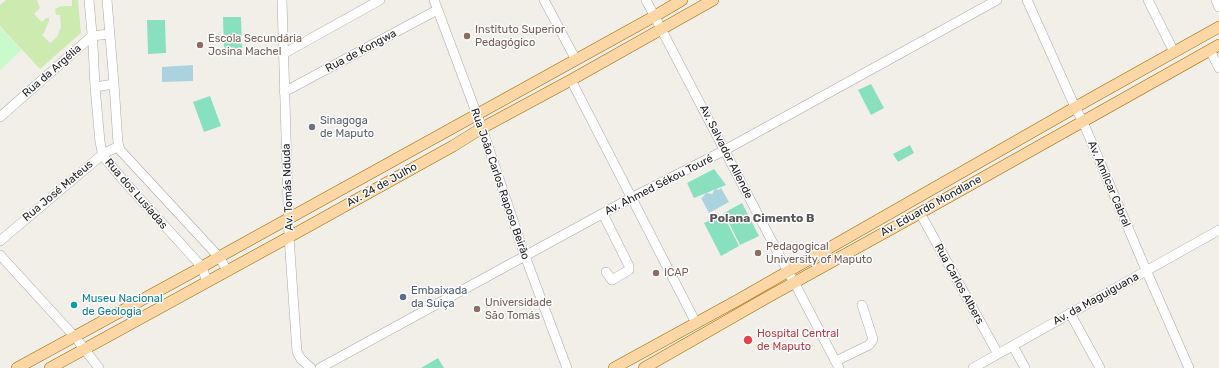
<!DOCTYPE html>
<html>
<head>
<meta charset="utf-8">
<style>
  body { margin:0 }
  canvas { display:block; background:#f2efe9 }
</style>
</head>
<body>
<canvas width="1219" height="368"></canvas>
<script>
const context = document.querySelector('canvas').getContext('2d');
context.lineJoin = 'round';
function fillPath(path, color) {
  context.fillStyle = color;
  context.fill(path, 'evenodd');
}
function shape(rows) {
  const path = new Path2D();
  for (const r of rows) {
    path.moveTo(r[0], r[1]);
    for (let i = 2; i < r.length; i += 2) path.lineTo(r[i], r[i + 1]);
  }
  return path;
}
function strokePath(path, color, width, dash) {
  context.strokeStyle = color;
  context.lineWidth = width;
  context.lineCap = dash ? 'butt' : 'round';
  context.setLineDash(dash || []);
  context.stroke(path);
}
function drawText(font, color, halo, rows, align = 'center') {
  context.font = font + ' Rubik,sans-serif';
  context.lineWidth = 3;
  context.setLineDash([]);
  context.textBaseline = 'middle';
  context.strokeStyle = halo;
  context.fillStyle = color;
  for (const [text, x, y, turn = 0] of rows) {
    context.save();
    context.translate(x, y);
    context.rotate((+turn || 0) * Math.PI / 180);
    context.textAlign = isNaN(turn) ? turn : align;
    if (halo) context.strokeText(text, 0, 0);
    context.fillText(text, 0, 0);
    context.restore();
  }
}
fillPath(shape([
  [6,0,37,0,40,8,34,14,42,22,46,18,49,18,49,21,44,33,42,35,50,43,57,37,61,27,60,15,56,15,55,9,61,6,72,6,72,0,78,0,81,33,40,69,0,26,0,5]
]), '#cdebb0');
fillPath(shape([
  [0,27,22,50,0,70]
]), '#c8facc');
fillPath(shape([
  [223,17,241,17,242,50,224,51],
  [147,20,165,20,166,53,148,54],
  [871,84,884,108,871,115,858,90],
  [210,96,221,126,204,132,193,102],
  [910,145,914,153,898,162,893,154],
  [714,169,726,185,694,198,687,183],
  [742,203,759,236,740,245,724,213],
  [723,214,739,246,721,256,704,223],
  [438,358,444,368,421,368]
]), '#88e0be');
fillPath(shape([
  [193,65,193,81,162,82,162,67],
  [721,188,729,202,709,213,701,198,703,197,706,193,712,194,715,189,719,190]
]), '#aad3df');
const minor = shape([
  [89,0,93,45,95,87,100,142,103,156,124,181,202,267,207,282],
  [107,0,114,84,118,143,120,150,219,257,227,270],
  [282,0,289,237,297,352,301,359,311,368],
  [434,0,482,128,525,256,567,368],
  [544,0,576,60],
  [646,0,788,272,794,282,839,368],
  [1027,0,1075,107,1083,122,1146,270,1189,368],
  [1148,0,1174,52],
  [1216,0,1219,7],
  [1210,50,1219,68],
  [283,54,380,0],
  [571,80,696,323],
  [95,87,114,84],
  [284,92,437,10],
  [0,117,92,36,109,34],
  [920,213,998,354],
  [603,214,629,266,629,270,612,280,606,272],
  [0,241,103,154,119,146],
  [0,255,75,337,99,368],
  [1070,313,1100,368],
  [1013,346,1025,368],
  [836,361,869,345,872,341,873,339,862,305],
  [320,368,631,198,725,150,997,0],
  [973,368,1219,230]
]);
const major = shape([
  [17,368,202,267,219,257,655,16,682,0],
  [50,368,289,237,453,146,482,128,571,80,713,0],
  [614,368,738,300,1090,99,1219,27],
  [644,368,768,297,920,213,1219,45]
]);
strokePath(minor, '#a9a9a9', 10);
strokePath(major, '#a06b00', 12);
strokePath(minor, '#fff', 9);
strokePath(major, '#fcd6a4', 11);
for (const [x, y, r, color] of [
  [467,36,4,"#8d6e63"],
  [200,45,4,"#8d6e63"],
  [312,127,4,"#6b7280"],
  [758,253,4,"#8d6e63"],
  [656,273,4,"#8d6e63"],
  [403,297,4,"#5c6f8a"],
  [74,305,4,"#0f9aa8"],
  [477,309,4,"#8d6e63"],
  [748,340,5,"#e0444e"]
]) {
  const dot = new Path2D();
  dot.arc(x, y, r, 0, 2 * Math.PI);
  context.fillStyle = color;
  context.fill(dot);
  strokePath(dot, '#fff', 1.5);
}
drawText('11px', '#785e54', '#fff', [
  ["Instituto Superior",475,30],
  ["Pedagógico",475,43],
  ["Escola Secundária",208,39],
  ["Josina Machel",208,52],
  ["Pedagogical",766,247],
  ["University of Maputo",766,260],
  ["ICAP",664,273],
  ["Universidade",485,303],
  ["São Tomás",485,316]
], 'left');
drawText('11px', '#222', '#fff', [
  ["Rua de Kongwa",361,51,-28],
  ["Rua da Argélia",52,71,-41],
  ["Av. Salvador Allende",726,152,63],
  ["Rua João Carlos Raposo Beirão",500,184,71],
  ["Av. Amílcar Cabral",1109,184,67],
  ["Av. 24 de Julho",382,185,-29],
  ["Av. Ahmed Sékou Touré",659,185,-27],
  ["Av. Tomás Nduda",288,187,-92],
  ["Rua José Mateus",58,191,-40],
  ["Rua dos Lusíadas",136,194,49],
  ["Av. Eduardo Mondlane",931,206,-29],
  ["Rua Carlos Albers",959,284,61],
  ["Av. da Maguiguana",1096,299,-29]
]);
drawText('11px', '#5b616d', '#fff', [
  ["Sinagoga",320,121],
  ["de Maputo",320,134]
], 'left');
drawText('11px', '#4e5e75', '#fff', [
  ["Embaixada",411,291],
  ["da Suiça",411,304]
], 'left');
drawText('11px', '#0d838f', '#fff', [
  ["Museu Nacional",82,299],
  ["de Geologia",82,312]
], 'left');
drawText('11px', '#be3a42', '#fff', [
  ["Hospital Central",757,334],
  ["de Maputo",757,347]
], 'left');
drawText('bold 12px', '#555', '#fff', [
  ["Polana Cimento B",762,219]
]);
</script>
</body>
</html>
